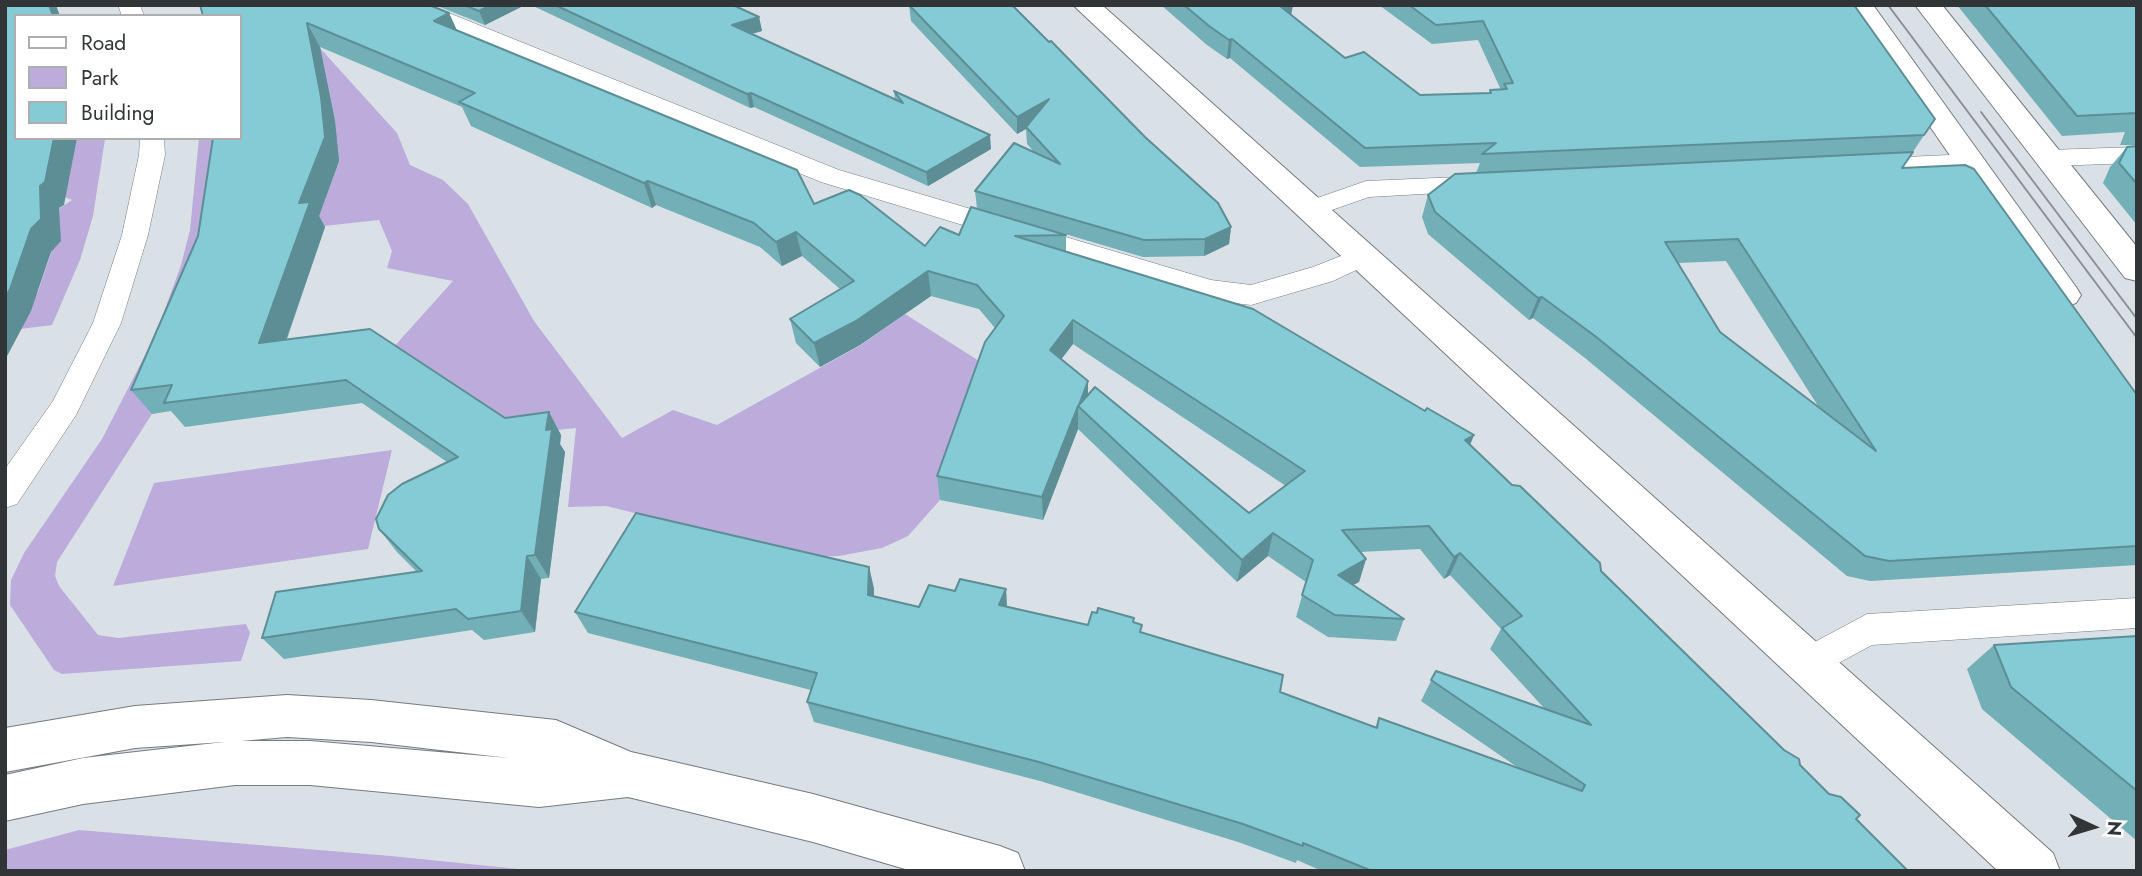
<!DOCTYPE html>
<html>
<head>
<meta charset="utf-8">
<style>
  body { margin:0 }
  #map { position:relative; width:2142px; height:876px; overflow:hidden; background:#d9e0e6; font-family:Jost,sans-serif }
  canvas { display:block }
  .frame { position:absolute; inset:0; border:7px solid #323537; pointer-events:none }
  .legend { position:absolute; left:14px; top:14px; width:228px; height:126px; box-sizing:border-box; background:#fff; border:2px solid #adaeaf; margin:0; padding:9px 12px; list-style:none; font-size:21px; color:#323537 }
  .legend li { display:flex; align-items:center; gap:14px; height:35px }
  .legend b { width:35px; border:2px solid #adaeaf }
  .north { position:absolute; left:2058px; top:792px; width:70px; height:70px; -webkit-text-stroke:5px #fff; paint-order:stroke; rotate:94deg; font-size:19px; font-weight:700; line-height:28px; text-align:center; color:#323537 }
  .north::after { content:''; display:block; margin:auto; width:24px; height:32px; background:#323537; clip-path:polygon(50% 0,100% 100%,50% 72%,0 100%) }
</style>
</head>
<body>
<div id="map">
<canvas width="2142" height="876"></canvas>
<div class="frame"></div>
<ul class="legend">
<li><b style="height:9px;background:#fff"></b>Road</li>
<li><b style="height:19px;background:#bcacdc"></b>Park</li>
<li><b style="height:19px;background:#85cbd5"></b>Building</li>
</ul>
<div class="north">N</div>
</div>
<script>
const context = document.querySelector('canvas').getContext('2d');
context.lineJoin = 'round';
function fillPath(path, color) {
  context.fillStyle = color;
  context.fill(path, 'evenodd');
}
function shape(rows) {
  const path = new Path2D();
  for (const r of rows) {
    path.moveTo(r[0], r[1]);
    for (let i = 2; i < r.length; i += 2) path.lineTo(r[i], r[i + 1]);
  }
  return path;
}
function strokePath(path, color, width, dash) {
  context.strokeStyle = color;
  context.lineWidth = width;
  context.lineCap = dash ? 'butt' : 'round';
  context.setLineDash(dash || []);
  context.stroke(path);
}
fillPath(shape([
  [319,47,397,133,410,165,443,180,468,204,534,321,622,438,673,410,717,425,861,345,905,314,987,366,940,500,908,536,882,548,839,556,814,557,606,506,568,507,576,428,518,434,391,350,453,281,387,268,392,251,379,220,315,227],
  [49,138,105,139,93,216,80,260,52,325,5,331,38,292,53,247,61,240,54,212,72,200,65,197,73,157,5,152],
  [199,138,231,138,196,308,152,414,57,562,55,576,59,586,98,635,118,638,246,624,250,633,241,661,62,674,54,670,10,605,11,580,24,553,102,439,156,334,181,265,190,230],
  [392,450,368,549,113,586,154,483],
  [79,830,391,856,538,871,5,871,5,850]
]), '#bcacdc');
const street = shape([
  [118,5,140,5,144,16,122,16,118,5],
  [398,5,429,5,839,170,1211,280,1251,285,1313,267,1361,248,1371,251,1375,257,1371,263,1333,281,1251,305,1210,300,821,182,401,10,398,5],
  [140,138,164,138,165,155,148,235,121,323,76,415,17,504,5,508,5,469,53,401,93,323,122,235,139,155,140,138],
  [2137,147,2137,163,2049,166,2040,163,2036,158,2040,153,2049,150,2137,147],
  [1970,154,1979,157,1983,162,1979,167,1863,175,1854,173,1850,167,1854,161,1863,159,1970,154],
  [1483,176,1492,178,1496,184,1492,190,1369,197,1309,218,1300,216,1296,210,1300,204,1366,181,1483,176],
  [2137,598,2137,628,1872,645,1809,679,1796,674,1791,663,1796,652,1867,614,2137,598]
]);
const secondary = shape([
  [1073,5,1102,5,2053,853,2060,871,1998,871,1073,5],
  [1846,5,1873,5,2076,287,2081,295,2076,303,2064,307,2052,303,1846,5],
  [1915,5,1942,5,2137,247,2137,281,2125,278,1915,5],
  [287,695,371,700,556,720,631,752,813,794,1000,846,1018,853,1025,871,912,871,813,842,628,797,539,807,310,785,235,785,83,804,5,821,5,775,83,758,224,742,135,748,5,772,5,728,135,706,287,695],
  [287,737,371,742,509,758,310,741,241,741,287,737]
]);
strokePath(street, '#757b80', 1);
strokePath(secondary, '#757b80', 2);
fillPath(street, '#fff');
fillPath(secondary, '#fff');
strokePath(shape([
  [1888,5,2137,338],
  [1981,112,2137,319]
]), '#8b9095', 2);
fillPath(shape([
  [200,5,449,13,457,31,814,204,925,246,959,235,1066,235,1066,252,1425,411,1474,435,1470,444,1907,870,1913,871,1322,871,1297,860,1296,863,1238,842,1040,781,814,722,807,702,811,690,588,633,575,612,869,567,874,589,874,597,919,607,955,591,1006,589,1007,606,1088,625,1134,618,1134,623,1141,633,1280,692,1375,728,1379,718,1520,769,1421,701,1436,671,1544,708,1490,649,1501,629,1450,575,1444,579,1420,549,1360,552,1366,559,1359,582,1353,585,1404,619,1396,641,1328,637,1296,617,1306,582,1268,556,1237,582,1078,429,1043,520,940,500,937,476,995,328,979,309,931,296,860,345,820,367,796,343,790,319,840,289,802,256,782,266,760,247,656,205,652,208,471,126,462,107,320,47,335,121,339,161,319,216,325,227,287,339,505,418,549,412,561,435,560,444,565,452,549,578,541,579,535,632,484,640,472,630,284,659,262,638,417,572,397,552,379,529,447,462,362,403,185,427,171,411,152,414,131,390,240,138],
  [1073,344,1286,486,1249,513,1088,395,1088,381,1061,359],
  [435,5,525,5,485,25],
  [531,5,733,5,759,17,762,31,752,34,895,100,894,91,991,149,928,186,754,107,750,108],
  [909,5,1231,227,1229,244,1204,256,1143,257,977,208,975,191,1034,152,1027,144,1026,129,1017,134,911,21],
  [1161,5,1293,5,1291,15,1345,58,1420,95,1489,93,1490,90,1501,90,1478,40,1432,44,1379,5,1854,5,1935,119,1902,168,2137,395,2137,565,1870,581,1847,576,1585,358,1533,318,1529,320,1428,234,1422,217,1428,195,1476,173,1480,163,1360,167,1230,58,1227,59,1207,45],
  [1726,261,1818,406,1720,332,1678,263],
  [1957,5,2137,5,2137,145,2120,145,2125,132,2062,136],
  [2137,146,2137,225,2103,183,2110,167,2127,147],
  [2137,636,2137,841,1982,709,1967,669,1994,645]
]), '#72afb7');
fillPath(shape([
  [49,5,56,5,60,16,53,16],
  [491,5,525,5,485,25,479,11],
  [1283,5,1293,5,1290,20,1280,6],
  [449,13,460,37,434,21],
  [759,17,762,31,735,38,732,25],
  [307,23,320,47,335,121,339,161,319,216,325,227,277,366,259,343,299,203],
  [1232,39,1230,58,1227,59,1229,40],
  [751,93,754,107,750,108,747,94],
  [1049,99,1049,116,1017,134,1017,117],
  [990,135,991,149,928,186,926,172],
  [54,138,77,138,64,205,59,208,61,241,51,252,31,311,5,360,5,297],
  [648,181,656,205,652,208,644,183],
  [1231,227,1229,244,1204,256,1205,239],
  [796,232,802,256,782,266,776,242],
  [928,271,931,296,860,345,820,367,814,343],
  [1542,297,1533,318,1529,320,1538,298],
  [1073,320,1073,344,1050,374,1050,350],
  [1088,381,1088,405,1079,406],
  [1078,406,1078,429,1043,520,1042,497],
  [549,412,561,435,560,444,565,452,549,578,535,555,546,430],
  [1474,435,1465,458,1465,440],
  [1273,533,1268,556,1237,582,1242,560],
  [1460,553,1450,575,1444,579,1454,557],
  [527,556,541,579,535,632,521,611],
  [1366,559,1359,582,1331,597,1338,575],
  [869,567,874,589,874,617,868,595],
  [1006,589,1007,611,999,605]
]), '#5d8e95');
const building = shape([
  [5,5,49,5,53,16,16,16,16,138,54,138,45,182,40,186,41,219,31,229,10,289,5,297,5,5],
  [200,5,429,5,449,13,434,21,797,170,814,204,849,190,860,195,925,246,940,227,959,235,971,207,1066,235,1015,236,1253,309,1425,411,1427,408,1474,435,1465,440,1512,485,1520,486,1600,563,1601,571,1784,750,1799,759,1800,765,1829,794,1841,797,1860,815,1856,819,1907,870,1913,871,1372,871,1303,843,1303,846,1243,824,1039,762,807,702,817,673,575,612,636,513,869,567,868,595,919,607,929,585,955,591,960,579,1006,589,999,605,1088,625,1092,612,1097,613,1098,608,1134,618,1133,622,1142,625,1140,632,1283,675,1280,692,1377,728,1379,718,1582,791,1585,785,1431,680,1436,671,1591,725,1502,628,1522,616,1460,553,1454,557,1429,526,1342,530,1366,559,1338,575,1404,619,1335,615,1302,595,1313,560,1273,533,1242,560,1078,406,1042,497,937,476,985,342,1004,316,977,285,928,271,856,321,814,343,790,319,854,281,796,232,776,242,754,223,648,181,644,183,459,102,475,93,307,23,321,97,325,137,299,203,310,202,259,343,370,329,505,418,549,412,546,430,552,429,535,555,527,556,521,611,468,619,456,609,262,638,276,592,422,571,379,529,376,519,388,495,402,484,458,457,346,380,164,403,172,385,131,390,198,236,213,138,240,138,240,16,203,16,200,5],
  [1073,320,1305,471,1249,513,1095,387,1079,405,1088,381,1050,350,1073,320],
  [464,5,491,5,479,11,464,5],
  [555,5,733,5,759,17,732,25,903,103,894,91,990,135,926,172,751,93,747,94,555,5],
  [909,5,1012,5,1049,42,1051,41,1145,137,1218,203,1231,227,1205,239,1144,240,975,191,1014,143,1060,164,1026,127,1049,99,1017,117,909,5],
  [1184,5,1283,5,1280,6,1345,58,1364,52,1420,95,1491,93,1490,90,1507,89,1504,84,1513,83,1483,21,1436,25,1409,5,1854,5,1935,119,1924,135,1482,154,1496,143,1365,148,1232,39,1229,40,1209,26,1184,5],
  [1985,5,2137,5,2137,113,2077,116,1985,5],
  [2137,146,2137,184,2119,163,2127,147,2137,146],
  [1913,152,1902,168,1965,165,1974,169,2137,395,2137,546,1889,561,1865,556,1595,336,1542,297,1538,298,1435,212,1428,195,1455,174,1913,152],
  [1738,239,1876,451,1720,332,1665,242,1738,239],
  [2137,636,2137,791,2011,687,1994,645,2137,636]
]);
fillPath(building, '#85cbd5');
strokePath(building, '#5d8e95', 2);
</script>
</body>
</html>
